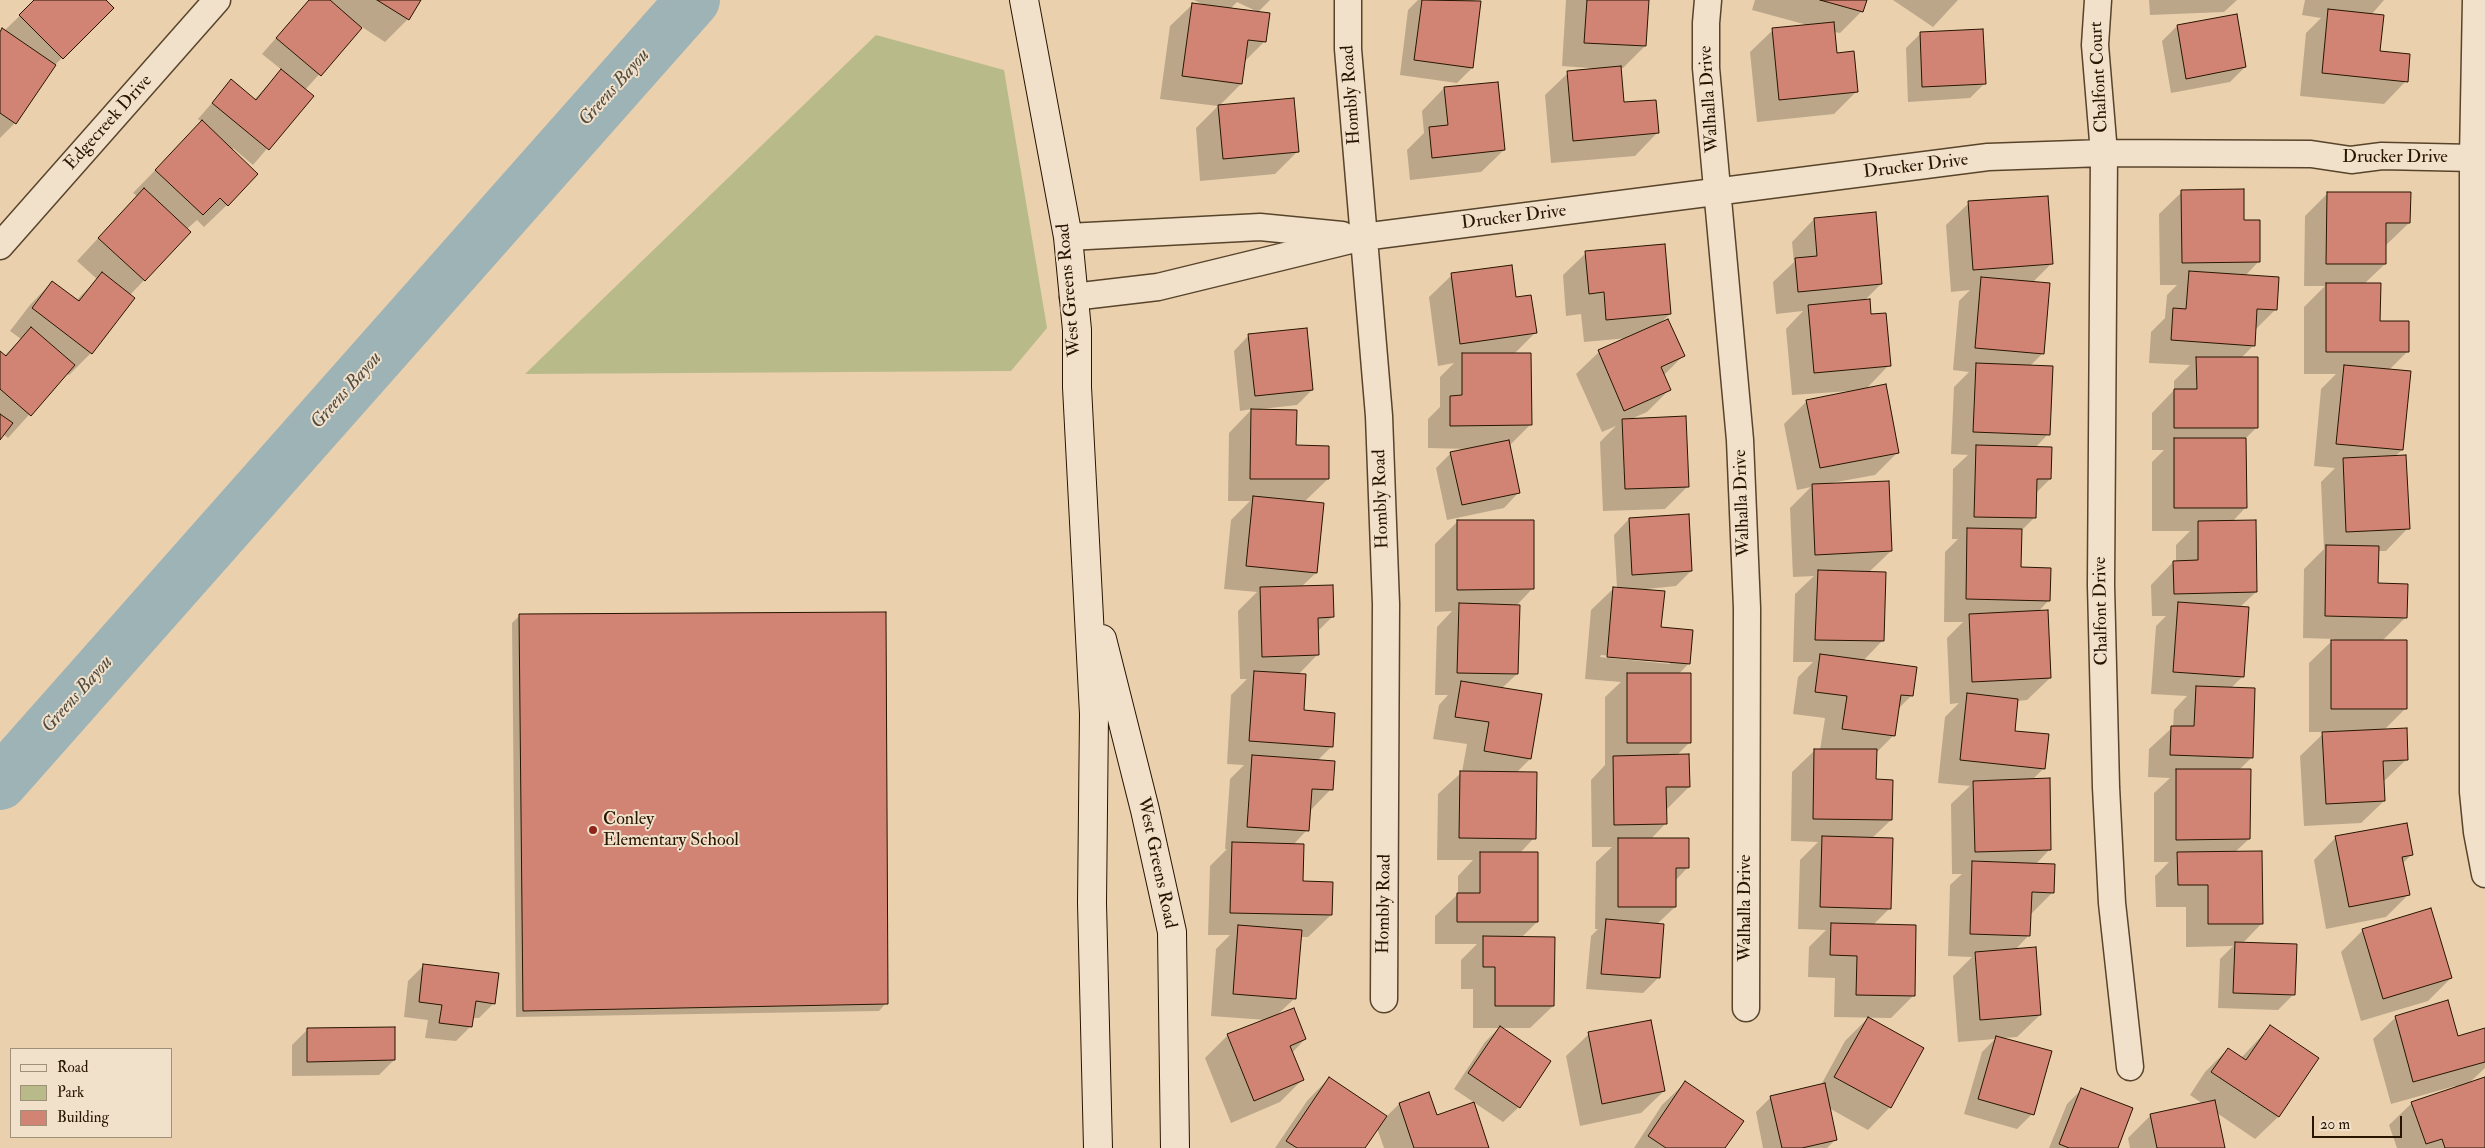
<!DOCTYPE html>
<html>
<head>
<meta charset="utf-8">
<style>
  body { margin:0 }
  #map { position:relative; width:2485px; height:1148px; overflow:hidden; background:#ead0ad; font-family:"IM FELL Double Pica",serif }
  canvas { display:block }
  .legend { position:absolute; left:10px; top:1048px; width:162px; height:90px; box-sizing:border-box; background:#f1e0ca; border:1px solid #a08f79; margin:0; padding:6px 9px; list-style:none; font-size:15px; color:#271500 }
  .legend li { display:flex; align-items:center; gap:10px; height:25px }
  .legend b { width:25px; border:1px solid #a08f79 }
  .scale { position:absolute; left:2312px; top:1116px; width:90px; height:22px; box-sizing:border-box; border:2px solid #271500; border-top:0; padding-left:6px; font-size:15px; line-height:18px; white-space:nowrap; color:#271500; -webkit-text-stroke:4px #f1e0ca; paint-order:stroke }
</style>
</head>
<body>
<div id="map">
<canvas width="2485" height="1148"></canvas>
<ul class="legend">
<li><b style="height:6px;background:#f1e0ca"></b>Road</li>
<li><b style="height:14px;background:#b8bb89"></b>Park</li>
<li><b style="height:14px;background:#d28474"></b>Building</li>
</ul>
<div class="scale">20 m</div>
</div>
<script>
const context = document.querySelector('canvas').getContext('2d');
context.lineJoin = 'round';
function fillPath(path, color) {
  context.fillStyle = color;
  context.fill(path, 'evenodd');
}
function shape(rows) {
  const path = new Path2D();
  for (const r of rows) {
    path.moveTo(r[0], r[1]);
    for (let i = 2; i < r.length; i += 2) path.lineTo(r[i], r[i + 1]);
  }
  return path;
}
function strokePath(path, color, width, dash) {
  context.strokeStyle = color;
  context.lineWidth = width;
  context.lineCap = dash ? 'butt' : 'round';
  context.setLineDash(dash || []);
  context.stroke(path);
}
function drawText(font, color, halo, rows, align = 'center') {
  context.font = font + ' "IM FELL Double Pica",serif';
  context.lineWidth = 4;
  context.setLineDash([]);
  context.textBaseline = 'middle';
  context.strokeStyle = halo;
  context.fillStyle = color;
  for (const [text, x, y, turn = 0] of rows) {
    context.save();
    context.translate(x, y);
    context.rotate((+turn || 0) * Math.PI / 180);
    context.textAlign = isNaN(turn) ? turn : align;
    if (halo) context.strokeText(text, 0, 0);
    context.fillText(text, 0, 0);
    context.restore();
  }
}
fillPath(shape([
  [876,35,1004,70,1047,328,1011,371,525,374]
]), '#b8bb89');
fillPath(shape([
  [36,0,104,0,112,8,53,67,15,123,0,138,0,32,4,31],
  [309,0,420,0,408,19,385,42,362,27,305,90,312,96,253,165,233,148,227,205,204,227,197,220,187,229,190,232,130,295,91,353,69,375,66,374,8,438,3,434,0,438,0,353,4,356,21,339,10,331,30,305,52,282,76,301,97,279,77,261,137,196,133,193,202,122,198,119,231,81,254,100,282,70,262,54],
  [1194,0,1270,0,1258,12,1237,2,1230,9,1265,41,1244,62,1241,84,1219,106,1297,152,1275,174,1200,181,1196,128,1218,106,1160,99,1170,26,1193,4,1204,5],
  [1418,0,1475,0,1472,68,1457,83,1400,75,1408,10],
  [1566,0,1648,0,1645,46,1623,68,1620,68,1622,104,1657,133,1635,156,1551,163,1545,95,1568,73,1604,69,1562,66],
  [1755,0,1865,0,1862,11,1840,33,1834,32,1836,54,1856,92,1834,114,1757,122,1750,52,1773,30,1811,26,1752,10],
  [1893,0,1958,0,1933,27],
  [2149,0,2237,0,2224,12,2150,15],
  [2305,0,2384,0,2371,15,2379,52,2406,81,2384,104,2300,96,2306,33,2321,18,2302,15],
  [2177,26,2245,67,2230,82,2171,93,2162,41],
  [1921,33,1985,83,1970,98,1908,102,1906,48],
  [1444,88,1504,150,1481,172,1410,180,1407,150,1424,133,1422,111],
  [2182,192,2243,221,2259,261,2245,276,2276,309,2255,330,2254,345,2241,358,2257,427,2245,439,2245,508,2232,522,2256,592,2240,607,2243,676,2231,688,2252,757,2238,771,2249,839,2235,852,2262,923,2242,944,2293,995,2278,1010,2218,1008,2220,959,2233,946,2186,947,2186,907,2156,907,2155,876,2169,862,2154,862,2154,793,2170,778,2148,777,2149,749,2173,727,2174,710,2187,696,2151,694,2156,626,2166,616,2152,616,2151,585,2173,562,2176,562,2176,545,2190,531,2152,531,2152,462,2164,450,2152,450,2152,413,2174,390,2174,381,2190,365,2149,363,2151,332,2165,318,2167,295,2177,285,2160,285,2159,214],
  [2328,193,2409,223,2385,246,2385,264,2364,284,2379,322,2408,351,2389,370,2402,450,2394,457,2408,528,2386,551,2377,551,2377,584,2406,617,2382,641,2405,709,2384,730,2407,759,2383,782,2384,801,2361,823,2304,826,2300,756,2325,732,2309,732,2309,663,2334,639,2303,638,2304,569,2324,549,2321,482,2335,468,2314,466,2321,389,2336,374,2304,374,2304,307,2325,286,2304,286,2305,216],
  [1969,203,2051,264,2032,283,2043,353,2029,367,2048,434,2035,448,2050,479,2036,493,2035,517,2020,532,2019,568,2049,600,2038,612,2050,678,2027,700,2017,701,2014,732,2044,768,2032,780,2050,849,2035,865,2053,892,2030,915,2029,935,2015,950,2040,1015,2017,1037,2002,1038,2032,1114,2017,1129,1964,1114,1982,1052,1995,1039,1958,1042,1953,976,1972,957,1948,956,1950,885,1962,874,1952,874,1951,804,1970,786,1938,783,1945,717,1959,703,1950,704,1947,638,1963,622,1944,622,1945,552,1958,539,1952,539,1953,469,1968,455,1951,454,1954,387,1969,372,1953,370,1959,301,1970,290,1951,292,1946,225],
  [1814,219,1881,284,1864,301,1889,365,1865,390,1792,395,1786,329,1803,311,1776,314,1773,282,1794,262,1792,242],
  [1586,253,1670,314,1658,325,1683,356,1663,376,1669,390,1647,412,1631,419,1688,486,1665,509,1603,511,1600,442,1616,426,1602,432,1576,374,1599,352,1628,338,1584,342,1581,314,1566,316,1563,275],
  [1452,275,1515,298,1535,333,1514,354,1530,425,1509,446,1519,492,1504,508,1447,520,1436,468,1451,453,1470,449,1428,448,1428,419,1440,407,1440,377,1454,363,1438,366,1429,297],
  [1249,335,1312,390,1297,405,1261,409,1261,410,1328,479,1304,502,1316,573,1301,587,1332,617,1317,632,1318,654,1298,675,1303,712,1332,746,1317,761,1331,789,1309,812,1307,830,1293,845,1302,882,1331,915,1308,937,1300,937,1295,998,1277,1015,1305,1039,1292,1053,1302,1080,1280,1102,1231,1123,1205,1058,1228,1035,1266,1020,1211,1016,1216,949,1230,935,1208,935,1210,866,1227,849,1225,849,1230,779,1244,765,1227,764,1231,695,1247,679,1240,679,1238,611,1257,592,1224,589,1231,520,1250,501,1228,501,1229,433,1252,409,1240,411,1234,351],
  [1807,401,1898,452,1875,475,1831,483,1891,551,1868,573,1882,641,1863,661,1912,695,1897,710,1894,735,1876,753,1875,780,1891,820,1872,838,1890,908,1873,925,1913,996,1891,1018,1834,1017,1835,978,1808,977,1809,947,1826,930,1798,929,1800,860,1818,842,1791,841,1792,772,1815,750,1820,750,1825,718,1793,714,1798,677,1813,662,1793,662,1795,594,1814,576,1793,577,1790,508,1811,487,1797,490,1784,424],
  [1688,516,1691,571,1676,586,1636,590,1660,628,1689,663,1678,675,1690,742,1676,756,1689,787,1666,810,1666,823,1650,840,1688,867,1675,881,1675,907,1657,924,1658,978,1643,993,1586,989,1591,936,1598,929,1595,929,1596,862,1612,847,1592,847,1591,780,1605,765,1605,697,1621,682,1585,679,1591,610,1614,588,1617,588,1614,535,1629,519],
  [1601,655,1670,661,1670,664,1600,657],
  [1458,521,1533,588,1516,606,1517,674,1502,688,1530,759,1516,773,1534,838,1520,853,1537,922,1521,938,1553,1006,1530,1028,1501,1028,1550,1061,1519,1107,1503,1122,1454,1089,1485,1042,1499,1028,1473,1028,1473,989,1461,989,1461,960,1477,944,1435,944,1435,916,1458,894,1458,876,1473,860,1437,860,1438,794,1462,772,1467,744,1433,739,1439,705,1448,695,1435,695,1437,627,1452,611,1435,612,1435,544],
  [519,616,886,1003,879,1011,516,1017,512,623],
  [2336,837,2411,855,2402,864,2408,895,2386,917,2326,929,2314,860],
  [2363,930,2451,978,2428,1001,2361,1021,2341,952],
  [423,966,494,1003,479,1018,472,1018,471,1026,456,1041,425,1038,428,1020,404,1017,408,981],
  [2396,1017,2457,1037,2485,1030,2485,1068,2469,1083,2485,1078,2485,1148,2397,1148,2389,1125,2412,1103,2455,1088,2455,1086,2391,1104,2373,1039],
  [1868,1018,1890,1107,1868,1130,1829,1108,1836,1139,1827,1148,1763,1148,1756,1112,1771,1097,1821,1085,1845,1041],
  [2270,1027,2317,1058,2278,1117,2255,1139,2217,1113,2224,1148,2130,1148,2128,1138,2151,1115,2203,1104,2190,1095,2205,1072,2228,1049,2241,1058],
  [307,1030,394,1060,379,1075,292,1076,292,1045],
  [1589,1034,1664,1091,1641,1113,1580,1126,1566,1056],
  [1329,1078,1386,1117,1399,1104,1429,1094,1436,1116,1488,1148,1384,1148,1377,1128,1364,1148,1275,1148,1307,1101],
  [1685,1083,1724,1148,1634,1148,1662,1105],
  [2082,1089,2116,1148,2049,1148,2067,1104]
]), '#0003');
strokePath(shape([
  [0,783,693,0]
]), '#9eb3b6', 54);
const building = shape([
  [34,0,106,0,114,8,63,59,19,15,34,0],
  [309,0,330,0,362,28,321,76,276,38,309,0],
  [377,0,421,0,409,20,377,0],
  [1422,0,1481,1,1473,68,1414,60,1422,0],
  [1587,0,1649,0,1646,46,1584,43,1587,0],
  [1820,0,1867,0,1863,12,1820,0],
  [1192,3,1270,13,1266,42,1248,40,1242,84,1182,76,1192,3],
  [2328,9,2384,15,2380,51,2410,54,2408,82,2322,73,2328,9],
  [2237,14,2246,67,2186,79,2177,25,2237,14],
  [1834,22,1837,53,1854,51,1858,92,1779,100,1772,28,1834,22],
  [2,28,56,65,16,124,0,113,0,32,2,28],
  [1983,29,1986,84,1922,87,1920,32,1983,29],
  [1621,66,1624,102,1656,100,1659,133,1573,141,1567,71,1621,66],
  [281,69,314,96,269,150,212,103,231,79,256,100,281,69],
  [1498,82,1505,150,1432,158,1429,127,1448,125,1444,87,1498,82],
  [1294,98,1299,152,1223,159,1218,105,1294,98],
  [202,120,258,174,228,206,220,198,203,215,155,170,202,120],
  [144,188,191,232,145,281,98,238,144,188],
  [2244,189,2244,220,2260,220,2260,262,2182,263,2181,190,2244,189],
  [2327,192,2411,192,2410,223,2386,223,2386,264,2326,264,2327,192],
  [2048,196,2053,264,1973,270,1968,201,2048,196],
  [1876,212,1882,284,1798,292,1795,258,1817,256,1814,218,1876,212],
  [1665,244,1671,314,1606,320,1604,292,1589,294,1585,251,1665,244],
  [1512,265,1516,297,1531,295,1537,333,1460,344,1451,273,1512,265],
  [2189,271,2279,277,2277,310,2257,309,2255,346,2171,340,2173,308,2186,309,2189,271],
  [102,272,135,298,92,354,32,308,52,281,79,301,102,272],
  [1981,277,2050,283,2044,354,1975,348,1981,277],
  [2326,283,2381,283,2380,321,2409,321,2409,352,2326,352,2326,283],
  [1870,299,1871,314,1886,313,1891,366,1814,373,1808,305,1870,299],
  [1668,319,1685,356,1661,367,1671,390,1624,411,1598,350,1668,319],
  [31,327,75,365,31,416,0,389,0,351,6,356,31,327],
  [1307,328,1313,390,1255,396,1248,334,1307,328],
  [1462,353,1531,353,1532,425,1450,426,1450,396,1462,395,1462,353],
  [2196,357,2258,357,2258,428,2174,428,2174,389,2197,389,2196,357],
  [1976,363,2053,366,2050,435,1973,432,1976,363],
  [2344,365,2411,371,2403,450,2336,444,2344,365],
  [1886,384,1899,453,1820,468,1806,400,1886,384],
  [1251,409,1297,410,1296,445,1329,446,1329,479,1250,479,1251,409],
  [0,414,13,423,0,440,0,414],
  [1686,416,1689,487,1625,489,1622,419,1686,416],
  [2174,438,2246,438,2247,508,2174,508,2174,438],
  [1509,440,1520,493,1462,505,1450,452,1509,440],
  [1976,445,2052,447,2051,479,2037,479,2036,518,1974,517,1976,445],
  [2406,455,2410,529,2346,532,2343,458,2406,455],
  [1889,481,1892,551,1815,555,1812,484,1889,481],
  [1253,496,1324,503,1317,573,1246,566,1253,496],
  [1689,514,1692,571,1632,575,1629,518,1689,514],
  [1457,520,1534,520,1534,589,1457,590,1457,520],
  [2256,520,2257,592,2174,594,2173,561,2198,560,2198,521,2256,520],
  [1967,528,2022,529,2021,567,2051,568,2050,601,1966,599,1967,528],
  [2326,545,2379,546,2378,583,2408,584,2407,618,2325,616,2326,545],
  [1818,570,1886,572,1884,641,1815,640,1818,570],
  [1333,585,1334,617,1318,618,1319,655,1262,657,1260,587,1333,585],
  [1613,587,1665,591,1661,627,1693,630,1690,664,1607,657,1613,587],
  [2178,602,2249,607,2244,677,2173,672,2178,602],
  [1459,603,1520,605,1518,674,1457,673,1459,603],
  [2048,610,2051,678,1972,682,1969,614,2048,610],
  [886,612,888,1004,523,1011,519,614,886,612],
  [2331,640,2407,640,2407,709,2331,709,2331,640],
  [1820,654,1917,667,1913,696,1901,695,1895,736,1842,729,1847,696,1815,692,1820,654],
  [1254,671,1306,674,1304,710,1335,713,1333,747,1249,741,1254,671],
  [1627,673,1691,673,1691,743,1627,743,1627,673],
  [1461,681,1542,694,1531,759,1484,751,1489,722,1455,717,1461,681],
  [2196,686,2255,688,2253,758,2170,755,2171,726,2194,726,2196,686],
  [1967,693,2018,699,2015,731,2049,734,2045,769,1960,760,1967,693],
  [2407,728,2408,760,2383,761,2385,801,2326,804,2322,732,2407,728],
  [1814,749,1877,749,1876,779,1893,780,1892,820,1813,819,1814,749],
  [1689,754,1690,787,1666,787,1667,824,1614,825,1613,756,1689,754],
  [1252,755,1335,761,1333,790,1312,789,1309,831,1247,827,1252,755],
  [2176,769,2251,769,2250,839,2176,840,2176,769],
  [1460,771,1537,772,1536,839,1459,838,1460,771],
  [2050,778,2051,850,1975,852,1973,781,2050,778],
  [2407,823,2413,855,2402,857,2410,895,2349,907,2335,836,2407,823],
  [1822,836,1893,838,1891,909,1820,907,1822,836],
  [1618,838,1689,838,1689,868,1676,868,1676,907,1618,907,1618,838],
  [1232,842,1304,844,1303,881,1333,882,1332,915,1230,913,1232,842],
  [2262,851,2263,924,2208,924,2208,885,2178,885,2177,852,2262,851],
  [1480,852,1538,852,1538,922,1457,922,1457,893,1480,893,1480,852],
  [1972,861,2055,864,2054,893,2032,892,2030,936,1970,934,1972,861],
  [2431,908,2452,978,2383,999,2362,929,2431,908],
  [1606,919,1664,924,1660,978,1601,974,1606,919],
  [1831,923,1916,925,1915,996,1856,995,1857,956,1830,955,1831,923],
  [1238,925,1302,930,1296,999,1233,994,1238,925],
  [1483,936,1555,937,1554,1006,1495,1006,1495,967,1483,967,1483,936],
  [2235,942,2297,944,2295,995,2233,993,2235,942],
  [2036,947,2041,1015,1980,1020,1975,952,2036,947],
  [423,964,499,973,495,1004,476,1001,472,1027,439,1023,442,1005,419,1002,423,964],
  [2448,1000,2458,1036,2485,1028,2485,1062,2413,1082,2395,1016,2448,1000],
  [1294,1008,1306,1039,1290,1046,1304,1080,1254,1101,1227,1034,1294,1008],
  [1868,1017,1924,1048,1891,1108,1834,1077,1868,1017],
  [1651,1020,1665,1091,1602,1104,1588,1032,1651,1020],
  [2270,1025,2319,1058,2279,1117,2211,1072,2228,1048,2246,1060,2270,1025],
  [1500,1026,1551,1061,1520,1108,1468,1073,1500,1026],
  [395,1027,395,1060,307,1062,307,1028,395,1027],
  [1996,1036,2052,1051,2034,1115,1978,1099,1996,1036],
  [1329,1077,1387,1116,1365,1148,1297,1148,1286,1141,1329,1077],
  [2485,1077,2485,1148,2445,1148,2442,1139,2426,1144,2411,1102,2485,1077],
  [1685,1081,1744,1121,1725,1148,1666,1148,1648,1136,1685,1081],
  [1825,1083,1837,1140,1802,1148,1782,1148,1770,1096,1825,1083],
  [2081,1088,2133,1108,2118,1148,2069,1148,2059,1144,2081,1088],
  [1429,1092,1437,1115,1474,1102,1489,1148,1414,1148,1399,1103,1429,1092],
  [2215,1100,2225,1148,2157,1148,2150,1114,2215,1100]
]);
fillPath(building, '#d28474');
strokePath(building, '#271500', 1);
const minor = shape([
  [1348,0,1348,49,1379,416,1386,604,1384,999],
  [1708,0,1706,23,1706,68,1740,440,1747,608,1746,1008],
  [2098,0,2095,45,2104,153,2101,585,2106,787,2112,903,2130,1067],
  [2476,0,2473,158,2473,792,2477,832,2485,874],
  [1068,237,1260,227,1342,235],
  [0,246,217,0],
  [1073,297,1158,287,1363,237,1988,157,2104,153,2311,154,2351,160,2382,156,2473,158]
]);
const secondary = shape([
  [1024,0,1068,237,1077,330,1077,387,1094,714,1092,903,1098,1148],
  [1102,639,1145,810,1172,932,1175,1148]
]);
strokePath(minor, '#58442b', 29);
strokePath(secondary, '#271500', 30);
strokePath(minor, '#f1e0ca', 26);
strokePath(secondary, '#f1e0ca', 28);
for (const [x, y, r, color] of [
  [593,830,5,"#8f2418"]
]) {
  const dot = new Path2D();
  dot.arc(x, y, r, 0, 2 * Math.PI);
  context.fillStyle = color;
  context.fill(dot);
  strokePath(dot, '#f1e0ca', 2);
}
drawText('18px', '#271500', '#f1e0ca', [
  ["Chalfont Court",2100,77,-93],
  ["Hombly Road",1352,95,-94],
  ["Walhalla Drive",1710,99,-94],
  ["Edgecreek Drive",109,123,-48],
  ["Drucker Drive",2395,158],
  ["Drucker Drive",1916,167,-7],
  ["Drucker Drive",1514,218,-7],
  ["West Greens Road",1070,290,-95],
  ["Hombly Road",1382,499,-92],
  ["Walhalla Drive",1743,503,-92],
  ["Chalfont Drive",2102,611,-91],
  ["West Greens Road",1156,863,78],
  ["Hombly Road",1385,904,-89],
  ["Walhalla Drive",1746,908,-90]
]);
drawText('18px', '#271500', '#f1e0ca', [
  ["Conley",603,820],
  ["Elementary School",603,841]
], 'left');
drawText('italic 19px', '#514c40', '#f1e0ca', [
  ["Greens Bayou",615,88,-48],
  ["Greens Bayou",347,391,-48],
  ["Greens Bayou",78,695,-48]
]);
</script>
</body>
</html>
